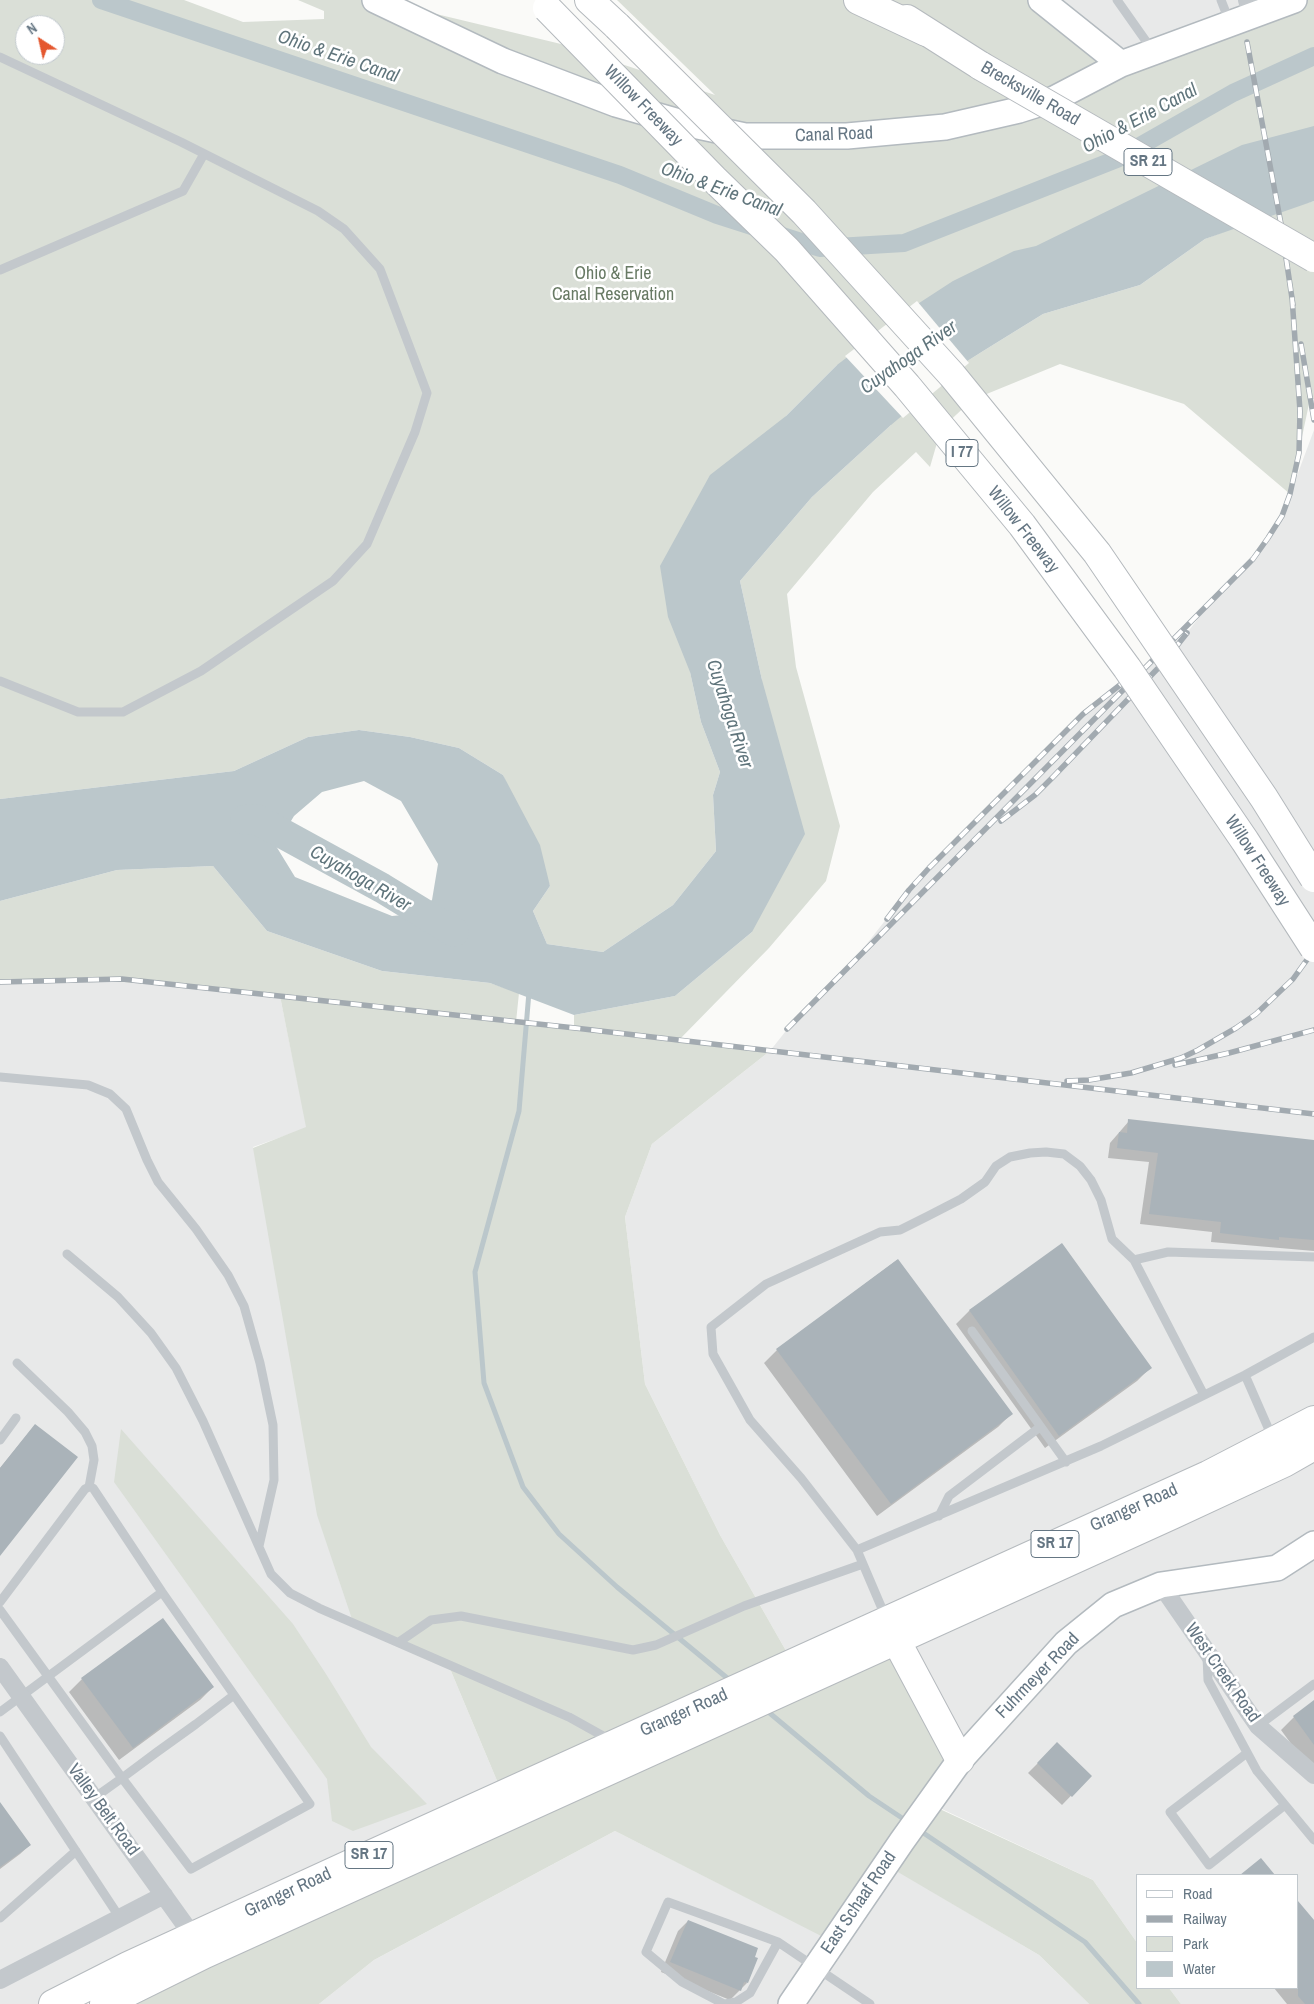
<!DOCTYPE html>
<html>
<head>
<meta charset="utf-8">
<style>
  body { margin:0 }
  #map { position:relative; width:1314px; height:2004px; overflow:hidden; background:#fafaf8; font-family:"Archivo Narrow",sans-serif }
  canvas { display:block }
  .legend { position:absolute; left:1136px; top:1874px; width:162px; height:115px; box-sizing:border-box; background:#fff; border:1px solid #c1c8cd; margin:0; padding:6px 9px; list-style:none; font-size:15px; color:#657683 }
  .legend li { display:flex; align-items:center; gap:10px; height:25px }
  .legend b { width:25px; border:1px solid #c1c8cd }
  .north { position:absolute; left:15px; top:15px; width:50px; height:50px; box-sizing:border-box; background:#fff; border:1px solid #c1c8cd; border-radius:50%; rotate:325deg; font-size:14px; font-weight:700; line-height:20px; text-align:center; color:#657683 }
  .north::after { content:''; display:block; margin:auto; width:18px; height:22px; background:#e4572e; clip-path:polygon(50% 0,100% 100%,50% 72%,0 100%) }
</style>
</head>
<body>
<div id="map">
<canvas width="1314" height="2004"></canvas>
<ul class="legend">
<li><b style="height:6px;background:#fff"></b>Road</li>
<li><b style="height:6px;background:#a2aab0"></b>Railway</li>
<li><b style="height:14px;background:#dadfd7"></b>Park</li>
<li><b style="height:14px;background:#bbc7cb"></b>Water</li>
</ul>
<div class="north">N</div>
</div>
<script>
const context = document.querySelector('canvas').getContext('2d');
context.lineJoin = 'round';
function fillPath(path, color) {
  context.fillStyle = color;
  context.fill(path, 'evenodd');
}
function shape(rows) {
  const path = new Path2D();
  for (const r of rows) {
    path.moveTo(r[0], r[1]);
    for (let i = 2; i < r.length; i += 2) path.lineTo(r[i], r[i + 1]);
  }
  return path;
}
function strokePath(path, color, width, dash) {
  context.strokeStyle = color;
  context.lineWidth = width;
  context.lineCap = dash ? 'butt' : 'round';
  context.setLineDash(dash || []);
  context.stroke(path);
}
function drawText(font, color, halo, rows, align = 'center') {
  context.font = font + ' "Archivo Narrow",sans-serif';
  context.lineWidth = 5;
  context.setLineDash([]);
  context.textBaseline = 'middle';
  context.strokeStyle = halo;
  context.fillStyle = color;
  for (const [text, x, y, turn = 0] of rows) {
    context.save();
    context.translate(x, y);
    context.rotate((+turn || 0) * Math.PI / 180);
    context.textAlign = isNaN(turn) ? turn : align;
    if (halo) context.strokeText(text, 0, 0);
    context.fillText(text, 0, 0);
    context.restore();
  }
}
fillPath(shape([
  [1041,0,1294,0,1121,64],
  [1314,430,1314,2004,1181,2004,1169,1988,1298,1988,1298,1875,1138,1875,1138,1944,1093,1880,929,1803,793,1663,720,1535,645,1384,625,1217,652,1144,770,1051,789,1027,851,964,909,890,929,868,1083,714,1100,699,1150,663,1190,629,1211,602,1253,559,1282,516],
  [103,981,188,986,280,996,307,1128,253,1147,448,1664,503,1795,53,2004,0,2004,0,982],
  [615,1831,833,1941,886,1864,1039,1955,1089,2004,319,2004,374,1960]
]), '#e8e9e9');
fillPath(shape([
  [0,0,184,0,243,22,324,19,324,11,298,0,378,0,561,44,715,95,617,0,1041,0,1122,64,1294,0,1314,0,1314,135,967,361,1043,314,1140,285,1205,239,1278,211,1314,201,1314,399,1310,399,1290,494,1184,404,1060,364,972,400,941,429,930,467,916,452,873,492,787,594,796,667,840,826,826,881,769,948,679,1040,770,1051,652,1144,625,1217,645,1384,720,1535,793,1663,896,1642,960,1760,929,1804,1093,1880,1138,1944,1138,1988,1169,1988,1181,2004,1089,2004,1039,1955,886,1865,833,1942,615,1831,374,1960,319,2004,104,2004,503,1795,448,1664,353,1622,317,1515,253,1148,306,1127,280,996,188,986,103,981,0,982,0,901,117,870,213,866,267,931,382,971,490,983,519,993,516,1022,574,1028,574,1015,675,996,752,932,762,680,740,581,812,497,891,425,837,365,786,416,690,672,701,722,720,772,713,795,716,851,673,905,603,952,547,944,533,911,550,886,503,775,459,748,410,737,359,730,308,737,234,771,0,799],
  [25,25,55,25,55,55,25,55],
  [121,1429,293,1624,326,1674,371,1747,427,1804,353,1831,332,1821,327,1779,114,1482]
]), '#dadfd7');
fillPath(shape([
  [1314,126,1314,201,1205,239,1140,285,1043,314,967,361,891,425,812,497,740,581,762,680,805,834,752,932,675,996,574,1015,490,983,382,971,267,931,213,866,117,870,0,901,0,799,234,771,308,737,359,730,410,737,459,748,503,775,540,845,550,886,533,911,547,944,603,952,673,905,716,851,713,795,720,772,701,722,690,672,668,617,660,566,710,475,786,416,837,365,913,307,953,281,1014,251,1036,246,1242,145],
  [364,781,401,801,438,864,432,900,414,914,392,916,295,877,276,846,294,816,322,792]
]), '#bbc7cb');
fillPath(shape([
  [917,301,969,363,903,418,845,356]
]), '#fafaf8');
fillPath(shape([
  [1129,1121,1314,1141,1314,1251,1211,1242,1212,1232,1140,1224,1149,1162,1108,1158,1110,1143],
  [1061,1245,1150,1368,1137,1381,1045,1448,956,1324,969,1311],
  [897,1260,1011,1414,998,1427,877,1516,764,1363,777,1350],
  [35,1425,0,1554,0,1468],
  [82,1679,213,1687,200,1700,119,1760,69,1692],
  [1314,1702,1314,1775,1281,1730,1294,1717],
  [1057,1744,1090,1776,1062,1805,1028,1773],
  [0,1804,30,1845,20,1854,0,1869],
  [1298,1903,1314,1922,1314,2004,1287,2004,1274,1988,1298,1988],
  [688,1921,747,1983,730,2000,661,1972,678,1931]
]), '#0003');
strokePath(shape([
  [529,992,519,1111,475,1272,484,1383,523,1487,559,1534,617,1587,732,1682],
  [766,1710,869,1796,908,1822],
  [919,1830,1085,1942,1139,2004]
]), '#bbc7cb', 5);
strokePath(shape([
  [101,0,620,175,717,215,820,248,904,243,1117,159,1233,93,1314,56]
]), '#bbc7cb', 18);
strokePath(shape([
  [245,820,256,819,382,888,454,932]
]), '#bbc7cb', 30);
fillPath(shape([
  [1128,1119,1314,1140,1314,1240,1279,1237,1279,1240,1220,1233,1221,1222,1149,1214,1158,1153,1117,1148,1119,1132,1127,1133],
  [1062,1243,1152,1368,1059,1436,969,1310],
  [898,1259,1013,1414,891,1504,776,1349],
  [35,1424,78,1457,0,1556,0,1468],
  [163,1618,214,1687,133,1748,81,1678],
  [1314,1700,1314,1745,1293,1716],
  [1057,1742,1092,1776,1072,1797,1037,1763],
  [0,1802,31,1845,0,1867],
  [1261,1858,1275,1875,1240,1875],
  [1298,1901,1314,1920,1314,2004,1305,2004,1298,1996],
  [688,1920,758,1948,755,1957,758,1958,748,1983,744,1982,741,1991,670,1962]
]), '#aab3b9');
const secondary = shape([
  [375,0,503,61,616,104,679,122,745,136,847,136,945,127,1019,110,1054,99,1121,64,1294,0],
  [1041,0,1121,64],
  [791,2004,902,1841,960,1760,1066,1643,1113,1605,1161,1585,1277,1568,1314,1544]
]);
const primary = shape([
  [907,19,981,66],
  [888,1625,960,1760],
  [53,2004,128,1966,361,1859,1208,1475,1314,1420],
  [104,2004,205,1954,1172,1515,1284,1463,1314,1446]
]);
const highway = shape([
  [589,0,617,26],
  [858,0,926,32]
]);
strokePath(secondary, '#b3babf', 28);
strokePath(primary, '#b5babe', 30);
strokePath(highway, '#b4b9bd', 30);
strokePath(shape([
  [1117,0,1153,51],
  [1221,0,1230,23],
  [0,57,181,142,318,211,344,229,380,269,427,393,415,432,367,544,333,581,201,671,123,712,78,712,0,681],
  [0,270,183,191,204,154],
  [0,1077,88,1085,110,1094,126,1109,147,1160,158,1182,196,1229,228,1275,244,1306,260,1363,273,1425,274,1480,259,1546],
  [67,1254,118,1297,151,1333,176,1368,203,1421,271,1574,290,1593,319,1608,569,1717,612,1741],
  [972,1331,1066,1462],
  [17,1363,68,1412,85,1432,92,1446,94,1460,89,1487],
  [1245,1375,1314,1337],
  [1204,1395,1134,1260,1168,1252,1314,1257],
  [0,1440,16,1418],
  [939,1516,949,1496,1040,1427],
  [857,1550,801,1478,750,1420,713,1354,711,1327,766,1284,880,1232,900,1230,928,1216,961,1199,985,1182,996,1166,1010,1157,1030,1153,1046,1152,1064,1154,1080,1166,1091,1180,1101,1200,1112,1239,1134,1260],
  [0,1602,85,1489,89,1487,93,1488,162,1592,234,1695],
  [0,1610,122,1778,191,1869,310,1804,234,1695,196,1724,157,1752,122,1778,94,1798],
  [886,1618,857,1550,1101,1446,1245,1375,1273,1439],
  [399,1642,431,1620,461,1616,633,1650,656,1645,744,1606,863,1564],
  [1207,1657,1208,1680,1257,1771,1314,1840],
  [0,1712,162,1592],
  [1258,1726,1314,1684],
  [0,1736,120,1918],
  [1247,1753,1170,1812,1209,1865,1285,1805],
  [0,1918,76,1851],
  [724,2004,682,1982,646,1952,668,1902,778,1942,870,2004],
  [725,2004,736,2002,750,1993,778,1942]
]), '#c3c8cc', 9);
strokePath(shape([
  [1247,0,1251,15],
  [1161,1585,1258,1726,1314,1775],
  [0,1667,198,1943],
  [0,1980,164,1895]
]), '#c3c8cc', 18);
strokePath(secondary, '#fff', 25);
strokePath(primary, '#fff', 28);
strokePath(highway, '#fff', 28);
const rail = shape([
  [1247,42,1281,224,1293,305],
  [1301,344,1314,420],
  [1001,821,1035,795,1053,777,1164,662,1187,633],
  [887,919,909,890,929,868,1083,714,1125,681],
  [0,982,122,979,575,1028,1314,1114],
  [787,1029,1253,559,1268,538,1282,516,1290,494,1299,453,1300,411,1292,297],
  [1175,1065,1229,1053,1314,1030],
  [1067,1081,1089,1080,1131,1073,1181,1058,1198,1050,1236,1028,1256,1014,1293,979,1314,950]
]);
strokePath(rail, '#a2aab0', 5.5);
strokePath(rail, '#fff', 4, [11]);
const primaryBridge = shape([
  [981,66,1314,258]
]);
const highwayBridge = shape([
  [547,8,714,179,787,250,907,386,1022,525,1127,668,1245,841,1314,948],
  [617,26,804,212,952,375,1097,553,1264,798,1314,878]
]);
strokePath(primaryBridge, '#b5babe', 30, []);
strokePath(highwayBridge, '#b4b9bd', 30, []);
strokePath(primaryBridge, '#fff', 28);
strokePath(highwayBridge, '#fff', 28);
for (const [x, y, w] of [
  [1148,162,48],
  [962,453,32],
  [1055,1544,48],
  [369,1855,48]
]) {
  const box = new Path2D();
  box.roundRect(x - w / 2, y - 13.5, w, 27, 4);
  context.fillStyle = '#fff';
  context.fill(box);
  strokePath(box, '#657683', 1);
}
drawText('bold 16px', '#657683', null, [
  ["SR 21",1148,162],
  ["I 77",962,453],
  ["SR 17",1055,1544],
  ["SR 17",369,1855]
]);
drawText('18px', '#657683', '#fff', [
  ["Brecksville Road",1030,94,30],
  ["Willow Freeway",643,106,46],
  ["Canal Road",834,135,-2],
  ["Willow Freeway",1023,530,52],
  ["Willow Freeway",1257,861,57],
  ["Granger Road",1134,1508,-24],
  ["West Creek Road",1222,1673,55],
  ["Fuhrmeyer Road",1038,1676,-46],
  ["Granger Road",684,1713,-24],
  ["Valley Belt Road",103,1810,54],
  ["Granger Road",288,1893,-25],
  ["East Schaaf Road",859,1903,-56]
]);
drawText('18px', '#687a64', '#fff', [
  ["Ohio & Erie",613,274],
  ["Canal Reservation",613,295]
]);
drawText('italic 19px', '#60757c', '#fff', [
  ["Ohio & Erie Canal",338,57,19],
  ["Ohio & Erie Canal",1140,119,-28],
  ["Ohio & Erie Canal",721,190,20],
  ["Cuyahoga River",909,358,-35],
  ["Cuyahoga River",729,714,72],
  ["Cuyahoga River",360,879,30]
]);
</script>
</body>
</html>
